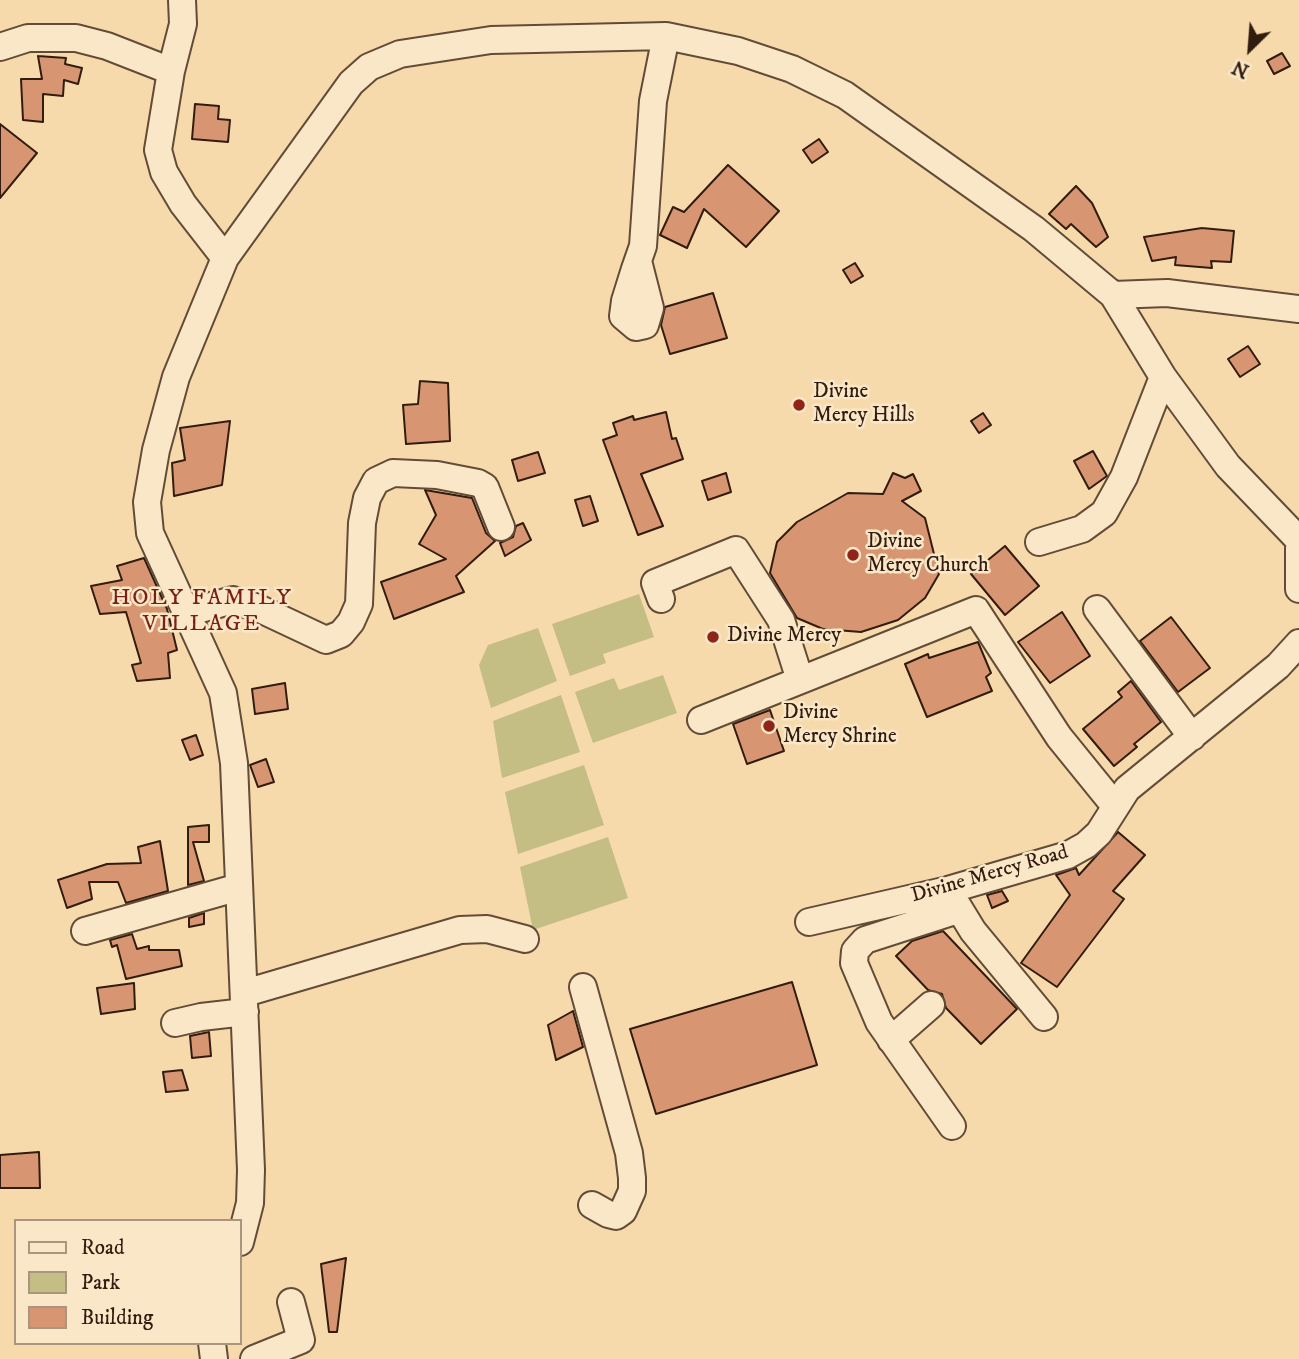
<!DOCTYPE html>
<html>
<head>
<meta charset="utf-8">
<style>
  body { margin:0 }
  #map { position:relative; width:1299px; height:1359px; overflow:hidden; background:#f7daab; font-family:"IM FELL DW Pica",serif }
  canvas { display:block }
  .legend { position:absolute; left:14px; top:1219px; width:228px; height:126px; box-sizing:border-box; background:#fae7c8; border:2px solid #aa967e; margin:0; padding:9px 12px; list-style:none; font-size:21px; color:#321c10 }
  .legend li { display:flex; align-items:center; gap:14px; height:35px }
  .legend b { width:35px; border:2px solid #aa967e }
  .north { position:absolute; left:1215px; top:14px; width:70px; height:70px; -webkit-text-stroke:5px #fae7c8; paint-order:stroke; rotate:205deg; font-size:19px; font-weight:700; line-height:28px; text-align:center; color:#321c10 }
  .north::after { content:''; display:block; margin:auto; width:24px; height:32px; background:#321c10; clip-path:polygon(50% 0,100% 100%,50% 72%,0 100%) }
</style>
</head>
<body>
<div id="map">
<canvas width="1299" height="1359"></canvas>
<ul class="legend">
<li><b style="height:9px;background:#fae7c8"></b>Road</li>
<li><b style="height:19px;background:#c4bd84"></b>Park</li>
<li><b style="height:19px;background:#d79671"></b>Building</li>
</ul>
<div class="north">N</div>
</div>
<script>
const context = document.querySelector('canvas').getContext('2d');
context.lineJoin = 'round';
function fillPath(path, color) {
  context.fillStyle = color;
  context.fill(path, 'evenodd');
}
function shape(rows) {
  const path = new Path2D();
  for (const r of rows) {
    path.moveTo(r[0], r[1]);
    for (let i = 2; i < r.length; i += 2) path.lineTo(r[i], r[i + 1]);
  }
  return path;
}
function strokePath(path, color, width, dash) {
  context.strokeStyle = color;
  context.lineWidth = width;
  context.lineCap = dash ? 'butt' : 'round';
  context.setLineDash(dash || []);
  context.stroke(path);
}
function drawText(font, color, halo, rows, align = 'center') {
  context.font = font + ' "IM FELL DW Pica",serif';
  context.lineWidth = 5;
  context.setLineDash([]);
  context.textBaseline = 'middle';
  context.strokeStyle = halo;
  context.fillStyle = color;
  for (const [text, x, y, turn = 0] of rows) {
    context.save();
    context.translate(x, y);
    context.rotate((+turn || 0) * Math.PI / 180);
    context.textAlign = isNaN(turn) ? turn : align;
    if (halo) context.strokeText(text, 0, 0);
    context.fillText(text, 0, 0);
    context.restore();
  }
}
fillPath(shape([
  [639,594,654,637,603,654,606,663,570,676,552,624],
  [538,628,557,681,491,708,479,665,488,645],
  [663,675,677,713,593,743,575,692,614,678,619,690],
  [561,695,580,752,502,778,493,721],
  [584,765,604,825,518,854,505,792],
  [608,837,628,898,533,930,520,867]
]), '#c4bd84');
const building = shape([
  [1282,53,1290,66,1274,74,1267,61,1282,53],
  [38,56,66,58,65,64,82,68,78,84,64,80,63,96,43,94,43,122,23,120,21,79,42,79,38,56],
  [195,104,219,106,218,119,230,120,228,142,192,139,195,104],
  [0,124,37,153,0,198,0,124],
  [819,139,828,152,812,163,803,150,819,139],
  [728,165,779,211,746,247,704,209,687,248,660,235,673,207,684,212,728,165],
  [1076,186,1092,203,1108,237,1096,247,1071,224,1066,229,1049,214,1076,186],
  [1202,228,1234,231,1231,262,1211,261,1212,268,1175,265,1176,257,1152,261,1144,237,1202,228],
  [855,263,863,276,851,283,843,270,855,263],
  [713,293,727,338,670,354,661,325,665,307,713,293],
  [1248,346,1260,364,1240,377,1228,359,1248,346],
  [420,381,448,383,450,441,406,444,403,405,418,404,420,381],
  [666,412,672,439,676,438,683,459,641,474,663,526,638,535,603,440,617,435,613,423,633,416,634,420,666,412],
  [983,413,991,425,979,433,971,421,983,413],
  [230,421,222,485,174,496,172,463,185,460,180,428,230,421],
  [1093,451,1107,476,1089,489,1074,461,1093,451],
  [538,452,545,473,518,481,512,460,538,452],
  [726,473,731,492,708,500,702,481,726,473],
  [893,473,905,478,913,474,921,491,902,501,925,518,939,574,925,598,898,620,861,632,823,629,797,618,770,573,777,542,797,522,848,493,883,494,893,473],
  [425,490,472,498,486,533,495,541,456,576,464,592,394,619,381,582,446,559,419,544,436,515,425,490],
  [590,496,598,521,583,526,575,500,590,496],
  [523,523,531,540,505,556,500,543,513,537,516,526,523,523],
  [1005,546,1039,586,1005,615,971,574,1005,546],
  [144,558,167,609,177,650,168,653,170,678,137,681,132,665,141,663,126,612,100,614,91,586,122,580,117,566,144,558],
  [1062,612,1090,656,1050,683,1018,642,1062,612],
  [1171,617,1210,668,1178,692,1140,641,1171,617],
  [978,642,991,673,986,677,992,691,927,717,905,664,928,654,929,658,978,642],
  [1131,681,1161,722,1134,744,1137,747,1114,766,1083,729,1122,697,1118,692,1131,681],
  [285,683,288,709,255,714,252,689,285,683],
  [770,710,784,751,747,764,733,724,770,710],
  [196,735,203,755,190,760,182,740,196,735],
  [266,759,274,782,258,787,250,765,266,759],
  [209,825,209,842,193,842,204,881,188,885,188,827,209,825],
  [1118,832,1145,855,1113,891,1124,899,1057,987,1021,963,1070,895,1056,875,1076,868,1079,875,1118,832],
  [160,841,168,891,126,903,118,882,89,882,92,899,67,908,58,880,107,864,141,863,138,847,160,841],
  [1002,891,1008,901,992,908,987,895,1002,891],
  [204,913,204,924,189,927,189,918,204,913],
  [943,931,1017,1009,981,1044,946,1008,942,994,928,990,896,956,912,941,943,931],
  [132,934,137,949,149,946,149,950,179,950,182,966,126,979,117,945,112,947,110,940,132,934],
  [792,982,817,1065,656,1114,630,1029,792,982],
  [134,983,135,1009,101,1014,97,988,134,983],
  [573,1011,583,1047,556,1060,548,1025,573,1011],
  [209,1032,211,1056,192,1058,190,1036,209,1032],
  [182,1070,188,1090,166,1092,163,1072,182,1070],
  [39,1152,40,1188,0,1188,0,1155,39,1152],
  [346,1258,337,1332,329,1332,321,1264,346,1258]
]);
fillPath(building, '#d79671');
strokePath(building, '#321c10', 2);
const minor = shape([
  [182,0,183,24,171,71,158,150,164,172,183,204,225,258],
  [0,47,28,38,76,38,107,46,171,71],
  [638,261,650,308,645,325,636,327,623,316,625,301,635,269,643,246,653,101,666,36],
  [1113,295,1167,293,1299,309],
  [1039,542,1082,529,1104,513,1124,477,1163,377],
  [1299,548,1299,589],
  [661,599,655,583,736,550,781,620,800,680],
  [1097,609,1192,737],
  [186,613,233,600,258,608,326,640,341,634,351,622,359,604,362,523,367,498,376,481,393,473,437,475,478,483,485,487,501,527],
  [701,720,976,610,1059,737,1115,806],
  [951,895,973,931,1044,1017],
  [809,922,948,890,1068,855,1086,845,1099,833,1127,789,1278,666,1299,643],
  [85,931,239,887],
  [583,987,629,1153,632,1178,632,1191,623,1211,616,1216,608,1214,592,1205],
  [245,993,460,930,487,929,525,939],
  [175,1023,201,1017,245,1012],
  [891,1040,931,1005],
  [952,1126,879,1022,854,963,855,951,865,940,958,910],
  [240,1242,250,1203,251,1170,234,763,223,693,150,533,147,502,156,450,176,377,225,258,351,83,369,67,400,54,491,40,666,36,738,51,792,69,845,95,1034,229,1113,295,1163,377,1228,466,1299,540],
  [212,1343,214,1359],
  [254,1359,301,1340,291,1302]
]);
strokePath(minor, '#634c37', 30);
strokePath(minor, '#fae7c8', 26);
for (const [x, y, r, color] of [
  [799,405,7,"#8f2418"],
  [853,555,7,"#8f2418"],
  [713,637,7,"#8f2418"],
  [769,726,7,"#8f2418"]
]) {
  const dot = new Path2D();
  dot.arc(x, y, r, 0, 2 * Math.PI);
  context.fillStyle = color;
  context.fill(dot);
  strokePath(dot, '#fae7c8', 2.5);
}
drawText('21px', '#321c10', '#fae7c8', [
  ["Divine",813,393],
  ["Mercy Hills",813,417],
  ["Divine",867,543],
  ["Mercy Church",867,567],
  ["Divine Mercy",727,637],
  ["Divine",783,714],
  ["Mercy Shrine",783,738]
], 'left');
drawText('21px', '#321c10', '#fae7c8', [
  ["Divine Mercy Road",990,875,-16]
]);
context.letterSpacing = '2px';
drawText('23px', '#7a1f14', '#fae7c8', [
  ["HOLY FAMILY",202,599],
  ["VILLAGE",202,625]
]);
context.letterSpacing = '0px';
</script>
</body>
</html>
